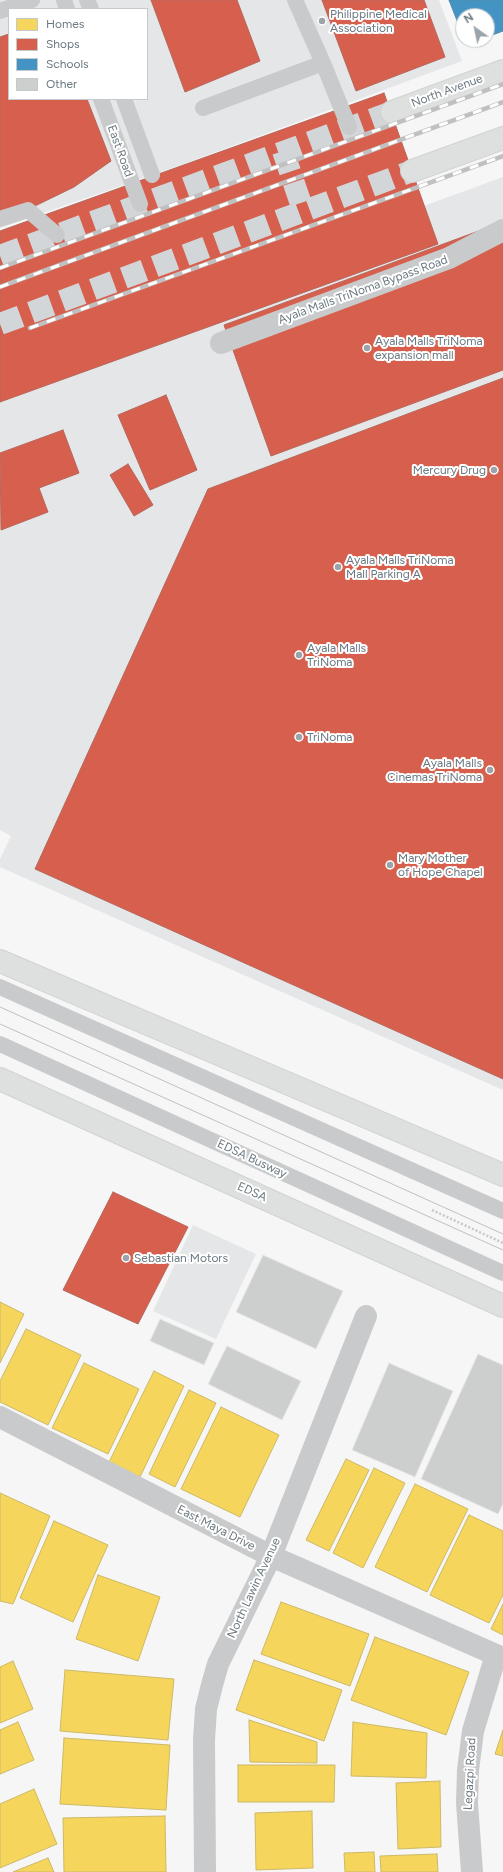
<!DOCTYPE html>
<html>
<head>
<meta charset="utf-8">
<style>
  body { margin:0 }
  #map { position:relative; width:503px; height:1872px; overflow:hidden; background:#f6f6f6; font-family:Figtree,sans-serif }
  canvas { display:block }
  .legend { position:absolute; left:8px; top:8px; width:140px; height:92px; box-sizing:border-box; background:#fff; border:1px solid #c3c9cd; margin:0; padding:5px 7px; list-style:none; font-size:12px; color:#6a7881 }
  .legend li { display:flex; align-items:center; gap:8px; height:20px }
  .legend b { width:20px; border:1px solid #c3c9cd }
  .north { position:absolute; left:455px; top:8px; width:40px; height:40px; box-sizing:border-box; background:#fff; border:1px solid #c3c9cd; border-radius:50%; rotate:327deg; font-size:11px; font-weight:700; line-height:16px; text-align:center; color:#6a7881 }
  .north::after { content:''; display:block; margin:auto; width:14px; height:18px; background:#9ba4aa; clip-path:polygon(50% 0,100% 100%,50% 72%,0 100%) }
</style>
</head>
<body>
<div id="map">
<canvas width="503" height="1872"></canvas>
<ul class="legend">
<li><b style="height:11px;background:#f6d55c"></b>Homes</li>
<li><b style="height:11px;background:#d6604d"></b>Shops</li>
<li><b style="height:11px;background:#4393c3"></b>Schools</li>
<li><b style="height:11px;background:#cdcece"></b>Other</li>
</ul>
<div class="north">N</div>
</div>
<script>
const context = document.querySelector('canvas').getContext('2d');
context.lineJoin = 'round';
function fillPath(path, color) {
  context.fillStyle = color;
  context.fill(path, 'evenodd');
}
function shape(rows) {
  const path = new Path2D();
  for (const r of rows) {
    path.moveTo(r[0], r[1]);
    for (let i = 2; i < r.length; i += 2) path.lineTo(r[i], r[i + 1]);
  }
  return path;
}
function strokePath(path, color, width, dash) {
  context.strokeStyle = color;
  context.lineWidth = width;
  context.lineCap = dash ? 'butt' : 'round';
  context.setLineDash(dash || []);
  context.stroke(path);
}
function drawText(font, color, halo, rows, align = 'center') {
  context.font = font + ' Figtree,sans-serif';
  context.lineWidth = 4;
  context.setLineDash([]);
  context.textBaseline = 'middle';
  context.strokeStyle = halo;
  context.fillStyle = color;
  for (const [text, x, y, turn = 0] of rows) {
    context.save();
    context.translate(x, y);
    context.rotate((+turn || 0) * Math.PI / 180);
    context.textAlign = isNaN(turn) ? turn : align;
    if (halo) context.strokeText(text, 0, 0);
    context.fillText(text, 0, 0);
    context.restore();
  }
}
fillPath(shape([
  [0,0,439,0,462,61,178,166,0,228],
  [9,9,147,9,147,99,9,99],
  [503,177,503,1090,0,867,0,859,11,836,0,830,0,361],
  [193,1225,256,1254,216,1339,153,1311]
]), '#e5e6e7');
const homes = shape([
  [0,1302,24,1314,0,1363,0,1302],
  [26,1329,81,1355,48,1425,0,1402,0,1381,26,1329],
  [84,1363,139,1389,108,1454,52,1428,84,1363],
  [154,1371,184,1386,140,1477,109,1462,154,1371],
  [189,1390,216,1403,175,1487,149,1474,189,1390],
  [221,1407,279,1435,240,1517,181,1489,221,1407],
  [346,1459,369,1470,329,1551,306,1540,346,1459],
  [374,1468,405,1483,363,1568,333,1553,374,1468],
  [415,1484,468,1509,427,1592,375,1567,415,1484],
  [0,1493,50,1516,13,1604,0,1601,0,1493],
  [469,1515,503,1531,503,1595,489,1623,430,1595,469,1515],
  [54,1521,108,1545,73,1622,20,1598,54,1521],
  [98,1575,160,1597,138,1661,76,1639,98,1575],
  [281,1602,369,1634,350,1686,261,1654,281,1602],
  [503,1604,503,1635,491,1629,503,1604],
  [375,1637,469,1672,446,1735,351,1700,375,1637],
  [254,1660,342,1690,324,1741,236,1710,254,1660],
  [13,1661,33,1709,0,1723,0,1667,13,1661],
  [65,1670,174,1679,168,1740,60,1731,65,1670],
  [249,1720,317,1742,317,1763,250,1762,249,1720],
  [18,1722,34,1760,0,1774,0,1730,18,1722],
  [353,1722,427,1733,426,1778,351,1776,353,1722],
  [503,1730,503,1756,495,1754,503,1730],
  [64,1738,170,1745,166,1810,60,1804,64,1738],
  [238,1765,335,1765,334,1802,238,1802,238,1765],
  [440,1781,441,1847,398,1849,396,1783,440,1781],
  [34,1789,57,1844,0,1868,0,1804,34,1789],
  [312,1811,313,1868,256,1870,255,1813,312,1811],
  [165,1816,166,1872,64,1872,63,1818,165,1816],
  [374,1852,375,1872,345,1872,344,1853,374,1852],
  [437,1854,438,1872,381,1872,380,1856,437,1854],
  [48,1858,54,1872,13,1872,48,1858]
]);
fillPath(homes, '#f6d55c');
strokePath(homes, '#ccb967', 1);
const shops = shape([
  [151,0,237,0,260,61,185,92,151,0],
  [322,0,424,0,445,57,356,91,322,0],
  [9,34,9,99,87,99,111,161,74,187,0,223,0,37,9,34],
  [384,93,438,244,0,402,0,231,384,93],
  [503,222,503,370,271,456,224,325,503,222],
  [503,378,503,1079,35,869,208,489,503,378],
  [166,395,197,470,150,490,118,415,166,395],
  [63,430,79,473,39,488,48,512,1,530,0,453,63,430],
  [128,464,153,505,134,516,110,475,128,464],
  [113,1192,188,1227,138,1324,63,1290,113,1192]
]);
fillPath(shops, '#d6604d');
strokePath(shops, '#b6675d', 1);
const schools = shape([
  [449,0,503,0,503,31,487,37,487,16,463,16,463,36,449,0]
]);
fillPath(schools, '#4393c3');
strokePath(schools, '#4f8baf', 1);
const building = shape([
  [263,1255,343,1291,316,1349,236,1312,263,1255],
  [160,1319,214,1343,204,1365,150,1341,160,1319],
  [227,1346,301,1381,282,1420,208,1384,227,1346],
  [478,1354,503,1365,503,1504,498,1514,421,1479,478,1354],
  [389,1363,453,1391,415,1477,352,1450,389,1363]
]);
fillPath(building, '#cdcece');
strokePath(building, '#e6e6e6', 1);
strokePath(shape([
  [283,151,303,210],
  [0,256,392,112],
  [0,324,412,171]
]), '#d3d6d9', 22, [22, 11]);
const primary = shape([
  [392,112,503,71],
  [412,171,503,138]
]);
const highway = shape([
  [0,961,503,1175],
  [0,1079,503,1306]
]);
strokePath(primary, '#d2d3d4', 24);
strokePath(highway, '#d2d3d3', 24);
strokePath(shape([
  [432,1210,503,1243]
]), '#c7c8c8', 2.5, [2, 2]);
strokePath(shape([
  [64,0,67,9],
  [87,0,91,9],
  [295,0,323,63,349,127],
  [0,11,32,0],
  [101,99,140,204],
  [124,99,152,175],
  [203,108,323,63],
  [0,219,28,210,57,235],
  [0,987,503,1211],
  [0,1044,503,1273]
]), '#c9cacb', 16);
strokePath(shape([
  [221,343,449,258,503,230],
  [0,1417,271,1556,503,1658],
  [205,1872,204,1740,206,1709,212,1685,218,1664,271,1556,366,1316],
  [472,1872,467,1803,468,1770,473,1731,496,1655]
]), '#c9cacb', 22);
strokePath(primary, '#dedfdf', 22);
strokePath(highway, '#dedfdf', 22);
strokePath(shape([
  [0,1007,503,1234],
  [0,1024,503,1250]
]), '#c0c0c1', 1);
const rail = shape([
  [0,268,503,84],
  [0,287,503,102],
  [30,328,503,156]
]);
strokePath(rail, '#c0c0c1', 4.5);
strokePath(rail, '#fff', 3, [9]);
for (const [x, y, r, color] of [
  [322,21,4,"#9ba4aa"],
  [367,348,4,"#9ba4aa"],
  [494,470,4,"#9ba4aa"],
  [338,567,4,"#9ba4aa"],
  [299,655,4,"#9ba4aa"],
  [299,737,4,"#9ba4aa"],
  [490,770,4,"#9ba4aa"],
  [390,865,4,"#9ba4aa"],
  [126,1258,4,"#9ba4aa"]
]) {
  const dot = new Path2D();
  dot.arc(x, y, r, 0, 2 * Math.PI);
  context.fillStyle = color;
  context.fill(dot);
  strokePath(dot, '#fff', 1.5);
}
drawText('12px', '#6a7881', '#fff', [
  ["Philippine Medical",330,14],
  ["Association",330,28],
  ["Ayala Malls TriNoma",375,341],
  ["expansion mall",375,355],
  ["Mercury Drug",486,470,"right"],
  ["Ayala Malls TriNoma",346,560],
  ["Mall Parking A",346,574],
  ["Ayala Malls",307,648],
  ["TriNoma",307,662],
  ["TriNoma",307,737],
  ["Ayala Malls",482,763,"right"],
  ["Cinemas TriNoma",482,777,"right"],
  ["Mary Mother",398,858],
  ["of Hope Chapel",398,872],
  ["Sebastian Motors",134,1258]
], 'left');
drawText('12px', '#6a7881', '#fff', [
  ["North Avenue",447,91,-20],
  ["East Road",120,151,70],
  ["Ayala Malls TriNoma Bypass Road",363,290,-20],
  ["EDSA Busway",252,1159,25],
  ["EDSA",252,1192,24],
  ["East Maya Drive",216,1528,27],
  ["North Lawin Avenue",254,1588,-65],
  ["Legazpi Road",470,1774,-87]
]);
</script>
</body>
</html>
